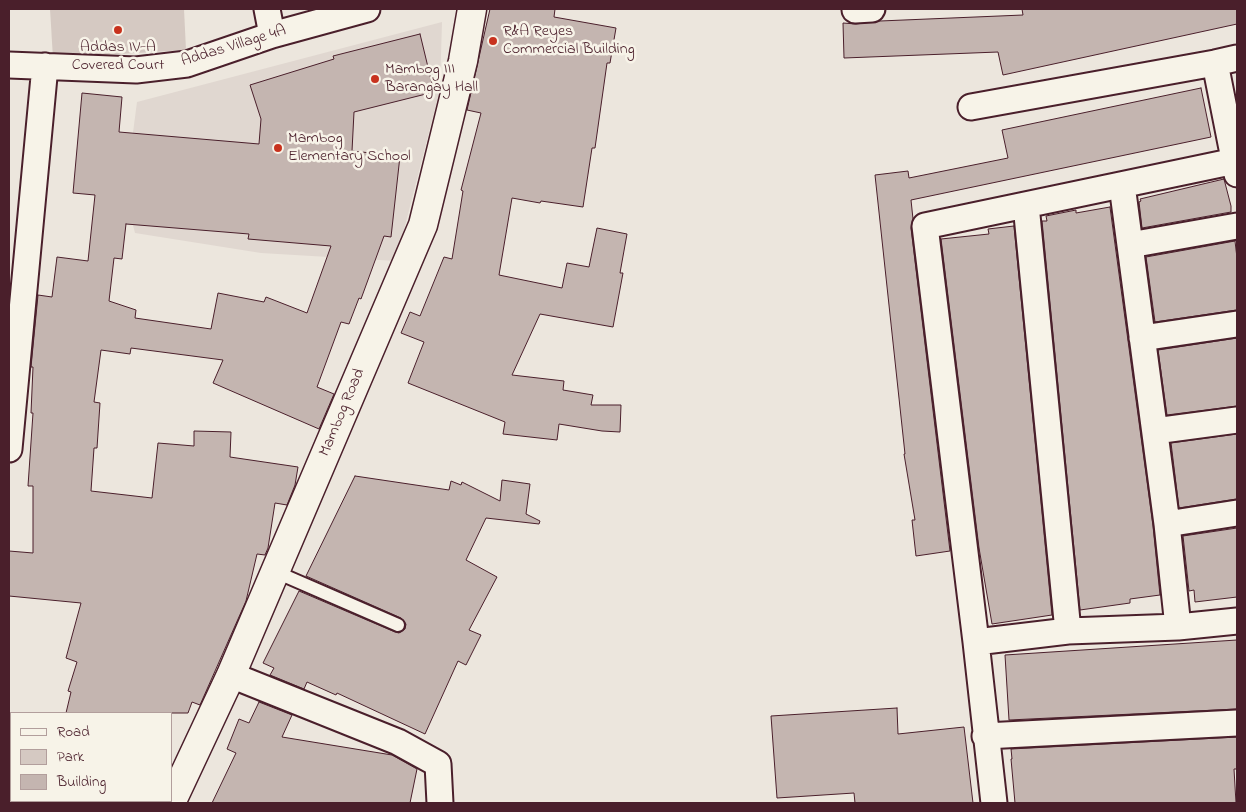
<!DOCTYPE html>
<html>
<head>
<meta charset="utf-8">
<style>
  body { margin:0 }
  #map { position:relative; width:1246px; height:812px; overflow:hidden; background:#ece6dd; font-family:"Indie Flower",sans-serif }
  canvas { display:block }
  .frame { position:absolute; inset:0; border:10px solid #4a1f2b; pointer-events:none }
  .legend { position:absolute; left:10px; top:712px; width:162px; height:90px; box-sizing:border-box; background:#f7f3e8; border:1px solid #b29e9c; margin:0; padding:6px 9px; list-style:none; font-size:15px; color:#4a1f2b }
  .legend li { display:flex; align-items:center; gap:10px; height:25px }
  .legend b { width:25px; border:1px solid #b29e9c }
</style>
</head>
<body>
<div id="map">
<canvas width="1246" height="812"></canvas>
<div class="frame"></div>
<ul class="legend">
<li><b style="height:6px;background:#f7f3e8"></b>Road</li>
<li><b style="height:14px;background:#d5c9c2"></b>Park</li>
<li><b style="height:14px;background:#c4b5b0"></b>Building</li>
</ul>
</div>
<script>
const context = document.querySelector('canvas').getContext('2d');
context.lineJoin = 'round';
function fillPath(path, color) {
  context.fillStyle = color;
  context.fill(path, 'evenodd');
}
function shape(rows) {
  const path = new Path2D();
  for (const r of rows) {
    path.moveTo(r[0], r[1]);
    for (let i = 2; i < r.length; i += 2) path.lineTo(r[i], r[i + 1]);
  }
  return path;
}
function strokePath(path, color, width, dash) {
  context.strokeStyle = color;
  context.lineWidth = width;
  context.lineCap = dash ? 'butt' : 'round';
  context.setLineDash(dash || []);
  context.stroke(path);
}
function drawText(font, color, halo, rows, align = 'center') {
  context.font = font + ' "Indie Flower",sans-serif';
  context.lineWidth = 5;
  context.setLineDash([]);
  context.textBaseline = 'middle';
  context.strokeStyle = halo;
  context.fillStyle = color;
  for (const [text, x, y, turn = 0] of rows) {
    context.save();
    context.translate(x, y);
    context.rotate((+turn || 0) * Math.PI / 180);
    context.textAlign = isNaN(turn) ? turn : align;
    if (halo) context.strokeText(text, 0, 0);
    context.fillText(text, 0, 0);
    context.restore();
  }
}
fillPath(shape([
  [442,22,440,89,396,261,261,253,135,233,125,194,137,102]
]), '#e0d7d0');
fillPath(shape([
  [50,9,184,9,186,50,53,58]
]), '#d5c9c2');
const building = shape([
  [490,9,555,9,554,17,616,28,610,63,607,63,595,148,592,148,583,207,541,201,540,203,512,198,499,275,562,288,567,263,589,267,597,228,627,234,620,273,623,273,613,327,540,314,512,375,564,381,563,390,593,395,591,405,621,405,620,432,602,431,559,424,557,440,503,434,505,422,408,383,424,342,401,333,410,312,420,316,444,257,452,259,463,191,461,190,481,113,467,110,490,9],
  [1022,9,1237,9,1237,24,1003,75,998,52,844,58,843,23,856,24,880,21,1023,15,1022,9],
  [420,34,434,92,354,112,352,151,400,156,391,237,384,236,361,299,359,298,349,324,341,322,317,387,334,394,319,429,213,383,223,360,131,348,130,354,101,350,94,402,100,403,97,448,94,448,91,491,152,498,158,443,194,446,194,431,231,432,230,457,298,467,295,485,287,505,275,503,268,548,265,555,257,554,246,601,200,705,192,702,188,713,66,713,71,692,68,691,77,662,66,658,81,603,9,596,9,551,33,553,33,486,28,486,33,413,31,413,33,367,31,367,38,295,52,297,57,257,88,261,95,195,73,193,82,93,122,97,119,132,259,144,261,119,250,85,334,59,333,56,420,34],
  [126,224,249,234,248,239,331,246,307,313,266,297,264,302,218,293,211,329,135,318,136,310,109,301,114,258,122,259,126,224],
  [1201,88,1211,137,911,200,913,219,911,228,950,551,916,556,912,520,915,520,904,454,905,454,875,175,908,171,909,178,1008,158,1002,130,1201,88],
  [1224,179,1231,206,1231,212,1142,228,1139,202,1141,201,1140,199,1224,179],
  [1110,207,1153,526,1160,595,1130,599,1130,603,1080,610,1042,221,1047,221,1046,216,1076,210,1076,213,1110,207],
  [1014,226,1052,615,992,624,979,548,941,239,989,234,988,229,1014,226],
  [1235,241,1237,258,1237,310,1155,322,1146,257,1235,241],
  [1237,338,1237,406,1167,415,1158,350,1237,338],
  [1237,434,1237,499,1179,508,1171,443,1237,434],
  [355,476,449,490,451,481,461,485,462,482,500,501,502,480,530,484,526,514,540,521,539,524,486,518,466,560,497,577,469,630,481,635,466,665,458,661,425,734,337,693,336,695,307,682,304,689,270,675,274,668,263,663,299,591,395,632,399,633,405,629,406,624,401,618,306,576,355,476],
  [1237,528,1237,597,1195,602,1194,590,1189,591,1183,536,1237,528],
  [1237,640,1237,709,1009,720,1005,655,1237,640],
  [259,702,292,715,282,737,392,755,417,769,410,803,212,803,236,753,227,749,239,719,249,723,259,702],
  [897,708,898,734,964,727,973,803,855,803,854,793,777,798,771,716,897,708],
  [1237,737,1237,769,1234,769,1236,803,1015,803,1011,759,1012,759,1011,749,1237,737]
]);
fillPath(building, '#c4b5b0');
strokePath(building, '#4a1f2b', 1);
const lane = shape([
  [276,572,398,625]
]);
const street = shape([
  [267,9,272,35],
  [855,10,872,9],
  [1215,63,1237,174],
  [9,65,136,70,187,64,272,35,367,9],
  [971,107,1215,63,1237,58],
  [1122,185,1167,524,1178,627],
  [1026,205,1068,631],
  [1130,245,1237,226],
  [1142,338,1237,324],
  [1155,431,1237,420],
  [9,449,45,66],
  [1167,524,1237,513],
  [976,642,1068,631,1178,627,1237,621],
  [231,675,398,742,438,764,440,803],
  [985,736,1237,723],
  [994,803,976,642,925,226,1235,161]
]);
const secondary = shape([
  [171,803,231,675,423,225,463,61,472,9]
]);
strokePath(lane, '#4a1f2b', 16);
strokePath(street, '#4a1f2b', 29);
strokePath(secondary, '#4a1f2b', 31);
strokePath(lane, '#f7f3e8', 12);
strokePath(street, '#f7f3e8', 25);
strokePath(secondary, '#f7f3e8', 28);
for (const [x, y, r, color] of [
  [118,30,5,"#c8321e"],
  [493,41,5,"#c8321e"],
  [375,79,5,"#c8321e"],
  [278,148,5,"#c8321e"]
]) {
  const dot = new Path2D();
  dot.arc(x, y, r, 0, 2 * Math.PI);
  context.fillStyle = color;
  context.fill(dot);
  strokePath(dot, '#f7f3e8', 2);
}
drawText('16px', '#4a1f2b', '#f7f3e8', [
  ["R&A Reyes",503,32],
  ["Commercial Building",503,50],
  ["Addas IV-A",118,48,"center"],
  ["Covered Court",118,66,"center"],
  ["Mambog III",385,70],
  ["Barangay Hall",385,88],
  ["Mambog",288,139],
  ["Elementary School",288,157]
], 'left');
drawText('16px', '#4a1f2b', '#f7f3e8', [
  ["Addas Village 4A",234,47,-17],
  ["Mambog Road",343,413,-67]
]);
</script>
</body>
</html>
